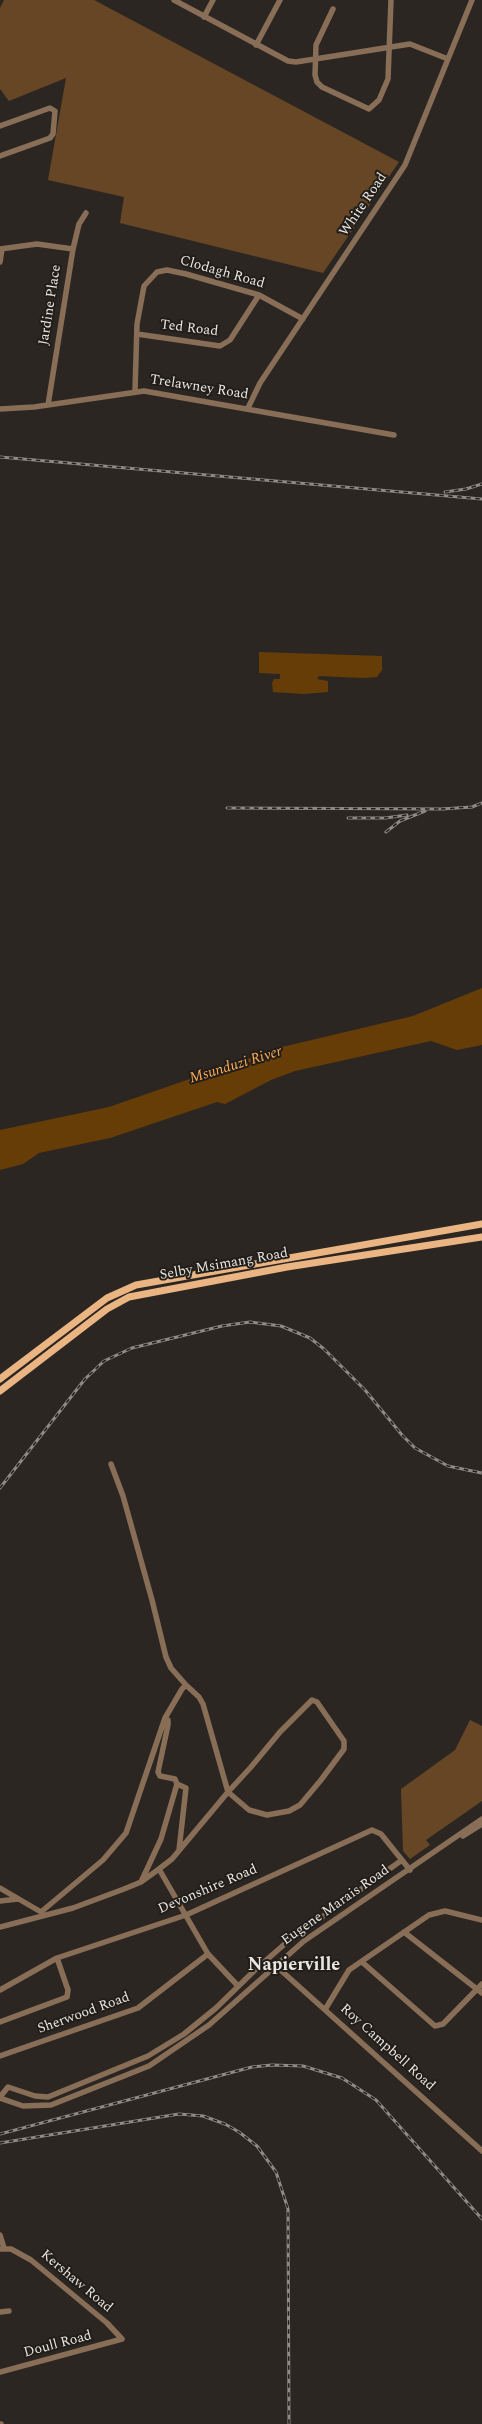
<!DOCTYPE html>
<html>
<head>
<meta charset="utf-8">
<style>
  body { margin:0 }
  canvas { display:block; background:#2b2622 }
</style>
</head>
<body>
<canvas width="482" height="2424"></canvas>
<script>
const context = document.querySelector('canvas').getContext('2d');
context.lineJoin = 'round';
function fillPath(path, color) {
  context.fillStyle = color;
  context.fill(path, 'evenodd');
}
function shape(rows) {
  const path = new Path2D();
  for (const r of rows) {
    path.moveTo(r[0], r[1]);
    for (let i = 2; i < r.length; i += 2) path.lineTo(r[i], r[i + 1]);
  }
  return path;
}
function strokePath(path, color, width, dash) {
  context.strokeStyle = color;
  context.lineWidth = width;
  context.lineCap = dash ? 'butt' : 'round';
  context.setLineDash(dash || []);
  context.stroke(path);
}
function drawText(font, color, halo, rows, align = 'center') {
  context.font = font + ' Spectral,serif';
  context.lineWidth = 4;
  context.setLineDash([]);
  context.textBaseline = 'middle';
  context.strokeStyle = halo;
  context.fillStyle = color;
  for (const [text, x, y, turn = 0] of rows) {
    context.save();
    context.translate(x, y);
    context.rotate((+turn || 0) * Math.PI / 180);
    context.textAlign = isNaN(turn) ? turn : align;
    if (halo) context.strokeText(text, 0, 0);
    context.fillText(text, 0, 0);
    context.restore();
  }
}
fillPath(shape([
  [4,0,94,0,399,162,323,273,120,223,124,197,48,180,66,78,9,101,0,89,0,8],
  [470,1720,482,1726,482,1801,426,1840,430,1845,410,1859,403,1851,401,1789,455,1750]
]), '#664624');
fillPath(shape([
  [259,652,382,656,382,670,377,677,363,678,319,676,317,679,328,681,328,692,303,694,273,692,272,683,274,679,280,679,280,674,259,673],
  [482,988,482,1045,457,1050,431,1041,295,1071,271,1080,225,1104,217,1102,110,1138,39,1153,23,1164,0,1170,0,1130,109,1107,282,1047,413,1016]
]), '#673d07');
strokePath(shape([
  [174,0,288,61,296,62,410,44,448,59],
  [333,9,316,45,315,75,317,82,322,87,369,109,379,100,388,79,391,0],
  [204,17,213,0],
  [256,45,280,0],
  [0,126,50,108,55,111,53,134,50,138,0,156],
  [0,249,37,244,73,249],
  [0,262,2,249],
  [137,334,220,346,230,340,259,295],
  [135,391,137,324,144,286,157,272,167,270,186,274,259,295,303,319],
  [48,405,73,249,79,224,86,213],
  [248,408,260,383,405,165,472,0],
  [0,409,34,407,144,391,394,435],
  [111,1464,123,1496,152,1600,166,1657,171,1668,186,1685],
  [177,1784,186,1788,179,1850],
  [463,1836,482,1824],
  [159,1869,208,1954,238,1986],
  [0,1888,41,1912],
  [0,1901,18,1899],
  [43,1916,41,1912,103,1860,126,1833,165,1718],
  [0,1927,73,1908,124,1889,141,1882,159,1869,172,1859,228,1792,251,1767,280,1732,312,1700,317,1702,344,1741,344,1749,321,1780,300,1805,289,1811,267,1815,249,1810,228,1792,203,1704,199,1697,186,1685,182,1689,165,1718,168,1720,168,1725,158,1772,160,1776,175,1779,177,1784,161,1839,141,1882],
  [404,1932,482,1993],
  [362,1962,435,2026,443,2024,482,1984],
  [275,1965,482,2151],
  [0,1990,57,1958,186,1915,372,1830,381,1834,410,1870],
  [326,2008,349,1970,429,1915,445,1911,482,1920],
  [0,2022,67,1997,68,1990,57,1958],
  [0,2056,138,2008,208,1954],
  [0,2097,8,2087,35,2096,48,2097,148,2056,184,2034,216,2008,255,1970,287,1942,402,1860],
  [0,2098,23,2106,51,2105,149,2066,209,2025,304,1941,482,1819],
  [0,2235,4,2248],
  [0,2249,11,2249,31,2260,107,2323,122,2339,0,2372],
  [0,2312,9,2311],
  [0,2424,1,2424]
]), '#886e56', 5.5);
strokePath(shape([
  [0,1379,107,1298,136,1285,482,1224],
  [0,1391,107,1309,129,1297,287,1267,482,1237]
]), '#eab582', 7);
const rail = shape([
  [0,457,482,499],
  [445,492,466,489,482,484],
  [227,808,445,809],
  [441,809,472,807,482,803],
  [348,818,385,818,407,815],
  [386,832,400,821,425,811],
  [0,1488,85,1379,104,1361,132,1348,222,1326,250,1322,281,1326,310,1338,324,1349,365,1390,402,1435,415,1448,448,1466,482,1473],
  [0,2134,252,2067,272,2065,303,2066,342,2078,376,2100,482,2219],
  [0,2143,179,2114,203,2116,225,2124,239,2132,257,2146,276,2172,288,2209,289,2424]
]);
strokePath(rail, '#8e8a86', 3);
strokePath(rail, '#211d18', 1.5, [4.5]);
drawText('14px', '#e9e6e3', '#211d18', [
  ["White Road",364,205,-56],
  ["Clodagh Road",222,273,16],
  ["Jardine Place",51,305,-81],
  ["Ted Road",189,329,7],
  ["Trelawney Road",199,388,9],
  ["Selby Msimang Road",224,1265,-10],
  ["Devonshire Road",208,1890,-23],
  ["Eugene Marais Road",336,1906,-35],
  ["Sherwood Road",84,2014,-20],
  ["Roy Campbell Road",387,2048,42],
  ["Kershaw Road",76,2282,40],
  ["Doull Road",58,2345,-15]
]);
drawText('italic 15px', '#fdac58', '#211d18', [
  ["Msunduzi River",236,1066,-17]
]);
drawText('bold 18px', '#e9e6e3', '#211d18', [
  ["Napierville",294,1966]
]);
</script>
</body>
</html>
